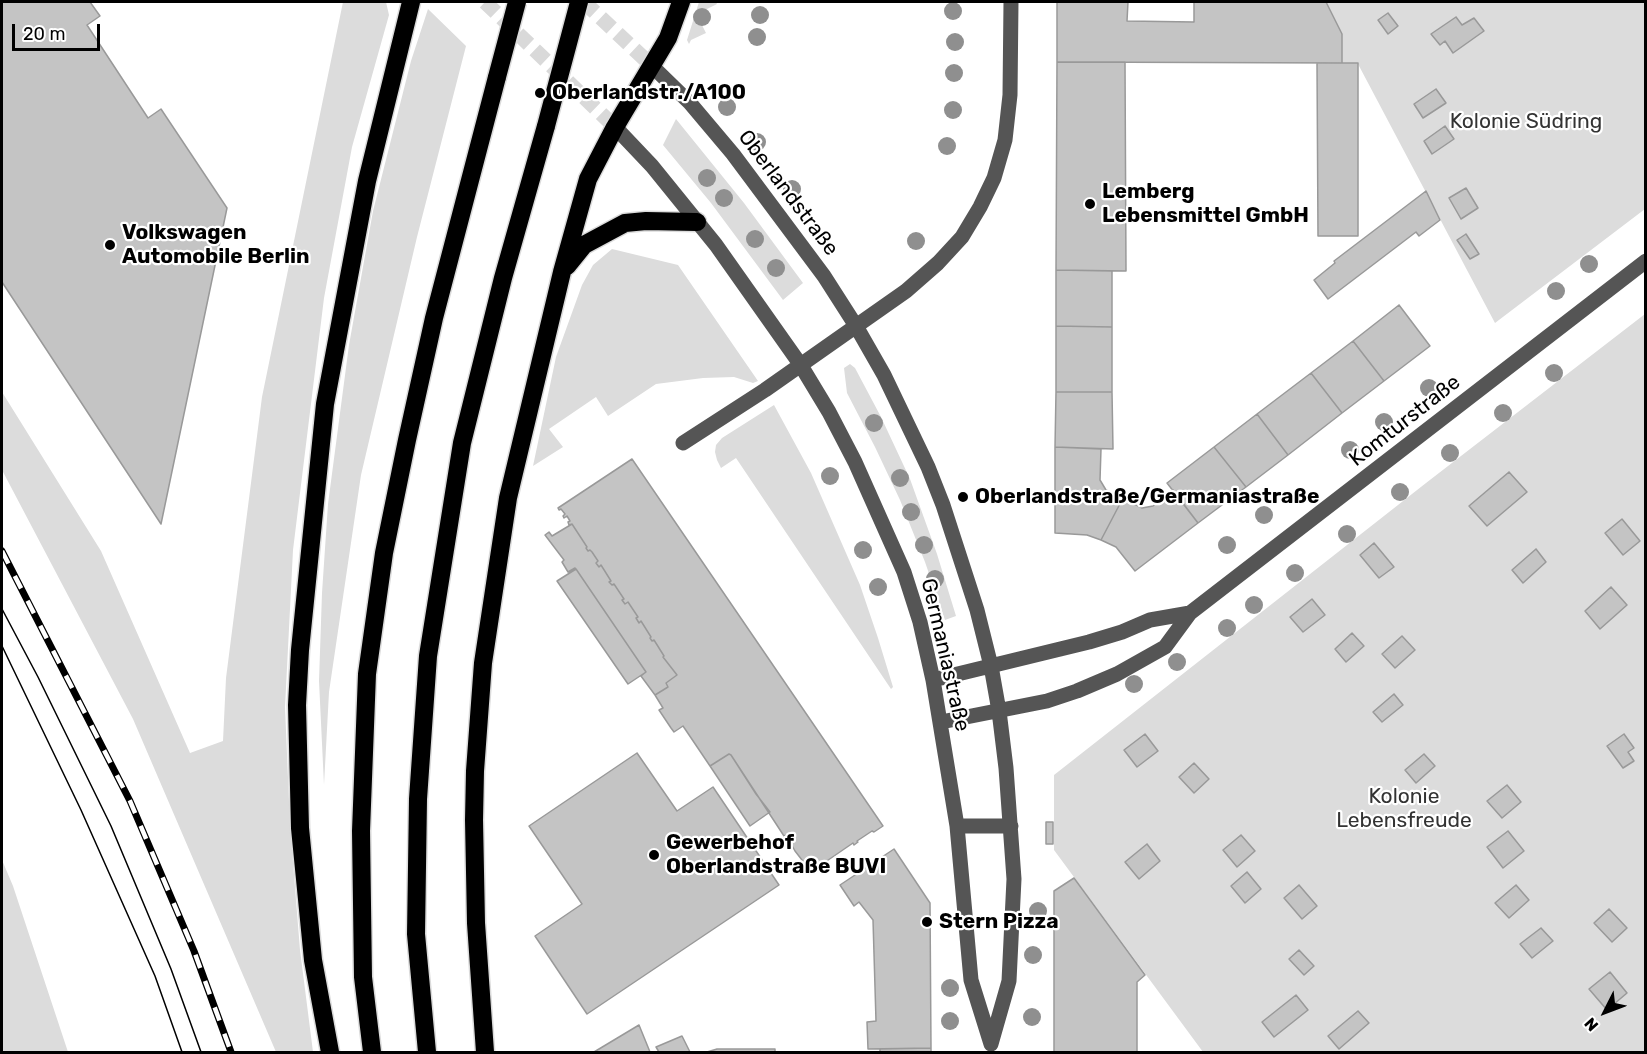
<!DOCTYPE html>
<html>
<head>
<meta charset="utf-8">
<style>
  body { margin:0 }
  #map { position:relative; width:1647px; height:1054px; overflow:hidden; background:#fff; font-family:Rubik,sans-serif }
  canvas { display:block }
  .frame { position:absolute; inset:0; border:3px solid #000; pointer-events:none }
  .north { position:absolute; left:1575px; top:982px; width:60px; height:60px; -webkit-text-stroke:4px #fff; paint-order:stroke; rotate:228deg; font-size:16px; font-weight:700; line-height:24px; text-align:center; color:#000 }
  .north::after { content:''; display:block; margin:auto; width:21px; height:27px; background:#000; clip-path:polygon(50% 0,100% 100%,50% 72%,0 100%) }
  .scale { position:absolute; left:12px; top:24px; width:88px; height:27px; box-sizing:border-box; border:3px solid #000; border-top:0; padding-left:8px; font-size:18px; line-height:21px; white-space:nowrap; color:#000; -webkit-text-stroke:4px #fff; paint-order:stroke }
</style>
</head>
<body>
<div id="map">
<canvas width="1647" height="1054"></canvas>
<div class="frame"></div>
<div class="north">N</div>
<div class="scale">20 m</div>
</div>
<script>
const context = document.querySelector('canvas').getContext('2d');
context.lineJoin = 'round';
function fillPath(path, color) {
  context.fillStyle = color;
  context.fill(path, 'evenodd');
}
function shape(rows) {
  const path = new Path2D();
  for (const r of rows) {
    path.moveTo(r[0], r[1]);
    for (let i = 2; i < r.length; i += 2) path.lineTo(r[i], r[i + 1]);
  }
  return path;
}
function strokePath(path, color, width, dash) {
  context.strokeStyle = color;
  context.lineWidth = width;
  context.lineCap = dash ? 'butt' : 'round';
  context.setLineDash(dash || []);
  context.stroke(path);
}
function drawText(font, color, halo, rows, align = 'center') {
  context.font = font + ' Rubik,sans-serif';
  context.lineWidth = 4.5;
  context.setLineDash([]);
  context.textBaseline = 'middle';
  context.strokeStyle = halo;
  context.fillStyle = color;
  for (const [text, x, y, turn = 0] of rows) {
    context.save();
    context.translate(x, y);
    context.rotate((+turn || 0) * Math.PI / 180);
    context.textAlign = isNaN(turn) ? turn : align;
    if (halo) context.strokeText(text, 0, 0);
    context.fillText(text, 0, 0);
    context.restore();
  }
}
fillPath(shape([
  [343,2,386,2,389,15,352,147,324,298,293,550,285,707,290,825,300,950,313,1052,276,1052,133,719,2,470,2,392,101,551,190,753,223,741,226,678,262,397],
  [699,2,716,2,717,4,707,9,711,19,701,23,706,33,691,40,689,44,687,40],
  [1326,2,1645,2,1645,209,1495,323,1358,64,1342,63,1342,34],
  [428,9,466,46,417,237,361,475,329,692,324,785,319,681,322,593,328,504,349,345,373,211,411,61],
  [676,119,744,203,803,283,783,300,711,203,663,145],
  [612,249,678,265,758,381,753,383,734,377,703,378,656,384,608,416,596,397,549,429,563,447,533,466,556,357,582,285,593,265],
  [1645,314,1645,1052,1203,1052,1054,850,1054,775,1426,483],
  [850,364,855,368,881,417,910,479,937,554,956,616,945,620,925,562,900,500,875,447,847,393,844,368],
  [774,405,811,473,860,585,878,638,893,687,891,689,736,458,721,468,717,460,715,452,716,445,722,438],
  [2,860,13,886,68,1052,2,1052]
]), '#dcdcdc');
const building = shape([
  [2,2,90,2,100,16,87,25,148,118,161,109,227,208,161,524,2,282,2,2],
  [1057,2,1128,2,1127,21,1194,22,1194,2,1326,2,1342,34,1342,63,1057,62,1057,2],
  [1388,13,1398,26,1388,34,1378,20,1388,13],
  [1456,17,1462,25,1474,18,1484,31,1453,53,1445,41,1440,45,1431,34,1456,17],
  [1057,62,1125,62,1126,271,1056,270,1057,62],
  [1317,63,1358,63,1358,236,1318,236,1317,63],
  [1436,89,1446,103,1423,118,1414,104,1436,89],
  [1445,126,1454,139,1432,154,1424,141,1445,126],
  [1466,188,1478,208,1461,219,1449,198,1466,188],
  [1426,191,1440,220,1419,236,1416,232,1328,299,1314,280,1335,263,1334,261,1426,191],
  [1466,234,1479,254,1470,259,1457,240,1466,234],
  [1056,270,1112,271,1112,327,1056,326,1056,270],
  [1399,305,1430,346,1384,381,1353,341,1399,305],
  [1056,326,1112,327,1112,392,1056,392,1056,326],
  [1353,341,1384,381,1342,413,1311,373,1353,341],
  [1311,373,1342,413,1288,455,1257,414,1311,373],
  [1056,392,1112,392,1113,449,1055,447,1056,392],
  [1257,414,1288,455,1246,487,1214,447,1257,414],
  [1055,447,1101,449,1100,480,1106,490,1123,498,1101,540,1087,535,1055,533,1055,447],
  [1214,447,1246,487,1198,523,1167,483,1214,447],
  [632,459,883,826,874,832,872,831,857,841,858,842,854,845,853,843,818,867,819,868,810,874,807,870,809,869,795,851,786,835,784,836,731,755,729,754,710,766,683,726,674,732,671,728,659,710,663,708,655,695,668,687,666,683,677,675,663,657,664,656,654,640,652,641,650,638,651,637,641,621,639,623,636,618,638,617,628,602,625,604,622,600,624,599,614,584,612,585,609,582,611,581,601,565,599,567,596,563,598,561,592,552,590,550,588,551,586,548,587,547,572,524,569,525,568,522,570,521,567,516,564,518,563,516,565,514,561,509,559,510,558,508,632,459],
  [1509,472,1527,492,1487,526,1469,506,1509,472],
  [1173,490,1198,523,1135,571,1116,547,1101,540,1123,498,1142,508,1153,506,1173,490],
  [1622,519,1640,541,1623,555,1605,533,1622,519],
  [572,524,587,547,586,548,588,551,590,550,592,552,598,561,596,563,599,567,601,565,611,581,609,582,612,585,614,584,624,599,622,600,625,604,628,602,638,617,636,618,639,623,641,621,651,637,650,638,652,641,654,640,664,656,663,657,677,675,666,683,668,687,655,695,641,676,646,672,576,569,575,568,568,572,562,562,564,560,545,535,549,532,552,536,572,524],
  [1374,543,1394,567,1379,578,1360,555,1374,543],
  [1536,549,1546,562,1523,583,1512,570,1536,549],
  [576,569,646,672,628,684,557,581,576,569],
  [1611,587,1627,605,1600,629,1585,611,1611,587],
  [1312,599,1325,615,1303,632,1290,617,1312,599],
  [1352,633,1364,646,1346,662,1335,649,1352,633],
  [1402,636,1415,650,1395,668,1382,654,1402,636],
  [1394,694,1403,705,1382,722,1373,712,1394,694],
  [1145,734,1158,751,1137,767,1124,750,1145,734],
  [1624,734,1634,748,1628,752,1634,761,1623,768,1607,746,1624,734],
  [637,753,677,811,713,787,779,885,587,1014,535,936,582,904,529,826,637,753],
  [729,754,731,755,756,794,770,812,750,826,710,766,729,754],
  [1424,754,1435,766,1416,783,1405,770,1424,754],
  [1194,763,1209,779,1194,793,1179,777,1194,763],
  [1507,785,1521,802,1502,818,1487,801,1507,785],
  [1046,822,1053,822,1053,844,1046,844,1046,822],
  [1508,831,1524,851,1503,868,1487,847,1508,831],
  [1241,835,1255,851,1237,867,1223,850,1241,835],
  [1147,844,1160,861,1139,879,1125,862,1147,844],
  [894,849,930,903,931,1048,868,1049,867,1022,876,1021,873,920,859,902,854,906,840,885,894,849],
  [1247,872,1261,889,1245,903,1231,886,1247,872],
  [1074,878,1145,975,1137,982,1137,1052,1054,1052,1054,891,1074,878],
  [1299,885,1317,906,1302,919,1284,898,1299,885],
  [1516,885,1529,900,1509,918,1495,903,1516,885],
  [1609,909,1627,928,1612,942,1594,923,1609,909],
  [1541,928,1553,941,1532,958,1520,944,1541,928],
  [1299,950,1314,966,1304,975,1289,959,1299,950],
  [1610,972,1627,993,1607,1010,1589,989,1610,972],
  [1296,995,1308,1010,1274,1037,1262,1022,1296,995],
  [1358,1011,1369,1023,1339,1049,1328,1036,1358,1011],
  [639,1025,650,1052,594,1052,639,1025],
  [682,1036,690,1052,659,1052,656,1047,682,1036],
  [931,1048,931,1052,880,1052,880,1049,931,1048],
  [717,1049,775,1049,775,1052,707,1052,717,1049]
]);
fillPath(building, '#c4c4c4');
strokePath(building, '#999', 1.5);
strokePath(shape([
  [485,2,615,127],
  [584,2,652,66]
]), '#d9d9d9', 15, [15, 8]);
const highway = shape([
  [567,266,584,245,625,223,646,221,697,222],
  [330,1052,313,960,300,828,297,705,300,650,325,404,367,181,411,2],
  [372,1052,363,977,361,831,367,674,384,553,407,440,434,318,497,77],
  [427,1052,416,934,418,799,428,656,462,443,503,278,546,126],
  [485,1052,476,923,474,820,475,771,483,663,508,498,562,272,588,179,615,127,668,38,681,2]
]);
strokePath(highway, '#dbdbdb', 21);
strokePath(shape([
  [652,66,690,103,733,154,824,276,856,326,884,375,928,467,943,505,977,610,991,666,999,711,1006,768,1014,879,1009,981,991,1044],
  [615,127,652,166,716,245,800,364,829,412,855,462,904,572,920,622,933,680,957,826,971,980,991,1044],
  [683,443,765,390,906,291,938,263,962,237,980,207,994,178,1005,140,1010,95,1011,2],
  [933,680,1089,642,1122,632,1150,620,1190,613],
  [941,722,1047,701,1077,691,1117,674,1165,647,1190,613,1646,261],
  [957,826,1011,826]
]), '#555', 15);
strokePath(highway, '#000', 18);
strokePath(shape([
  [2,609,38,677,111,826,171,969,201,1052],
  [2,646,81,810,155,976,182,1052]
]), '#000', 1.5);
const rail = shape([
  [2,551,130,801,194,951,231,1052]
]);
strokePath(rail, '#000', 7);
strokePath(rail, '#fff', 4.5, [14]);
const highwayBridge = shape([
  [497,77,517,2],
  [546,126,579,2]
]);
strokePath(highwayBridge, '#dbdbdb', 21, []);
strokePath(highwayBridge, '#000', 18);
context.fillStyle = '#8f8f8f';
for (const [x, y] of [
  [953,11],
  [760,15],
  [702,17],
  [757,37],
  [955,42],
  [954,73],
  [727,107],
  [953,110],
  [757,142],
  [947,146],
  [707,178],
  [792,189],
  [724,198],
  [755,239],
  [916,241],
  [1589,264],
  [776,268],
  [1556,291],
  [1554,373],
  [1429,388],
  [1503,413],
  [1384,422],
  [874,423],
  [1350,450],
  [1450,453],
  [830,476],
  [900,478],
  [1400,492],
  [911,512],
  [1264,515],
  [1347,534],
  [924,545],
  [1227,545],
  [863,550],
  [1295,573],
  [935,579],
  [878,587],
  [1254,605],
  [1227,628],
  [1177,662],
  [1134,684],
  [1038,911],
  [1033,955],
  [950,988],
  [1032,1017],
  [950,1021]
]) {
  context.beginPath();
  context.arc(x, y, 9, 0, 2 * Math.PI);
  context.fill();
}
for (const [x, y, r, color] of [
  [540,93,6,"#000"],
  [1090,204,6,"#000"],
  [110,245,6,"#000"],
  [963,497,6,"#000"],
  [654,855,6,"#000"],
  [927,922,6,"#000"]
]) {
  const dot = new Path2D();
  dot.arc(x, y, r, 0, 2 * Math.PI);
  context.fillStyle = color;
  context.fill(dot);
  strokePath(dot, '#fff', 2);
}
drawText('bold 21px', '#000', '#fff', [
  ["Oberlandstr./A100",552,93],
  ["Lemberg",1102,192],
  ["Lebensmittel GmbH",1102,216],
  ["Volkswagen",122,233],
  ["Automobile Berlin",122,257],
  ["Oberlandstraße/Germaniastraße",975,497],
  ["Gewerbehof",666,843],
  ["Oberlandstraße BUVI",666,867],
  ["Stern Pizza",939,922]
], 'left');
drawText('21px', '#333', '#fff', [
  ["Kolonie Südring",1526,122],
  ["Kolonie",1404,797],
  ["Lebensfreude",1404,821]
]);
drawText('21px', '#000', '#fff', [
  ["Oberlandstraße",788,193,53],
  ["Komturstraße",1405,421,-38],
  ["Germaniastraße",945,655,77]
]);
</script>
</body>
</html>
